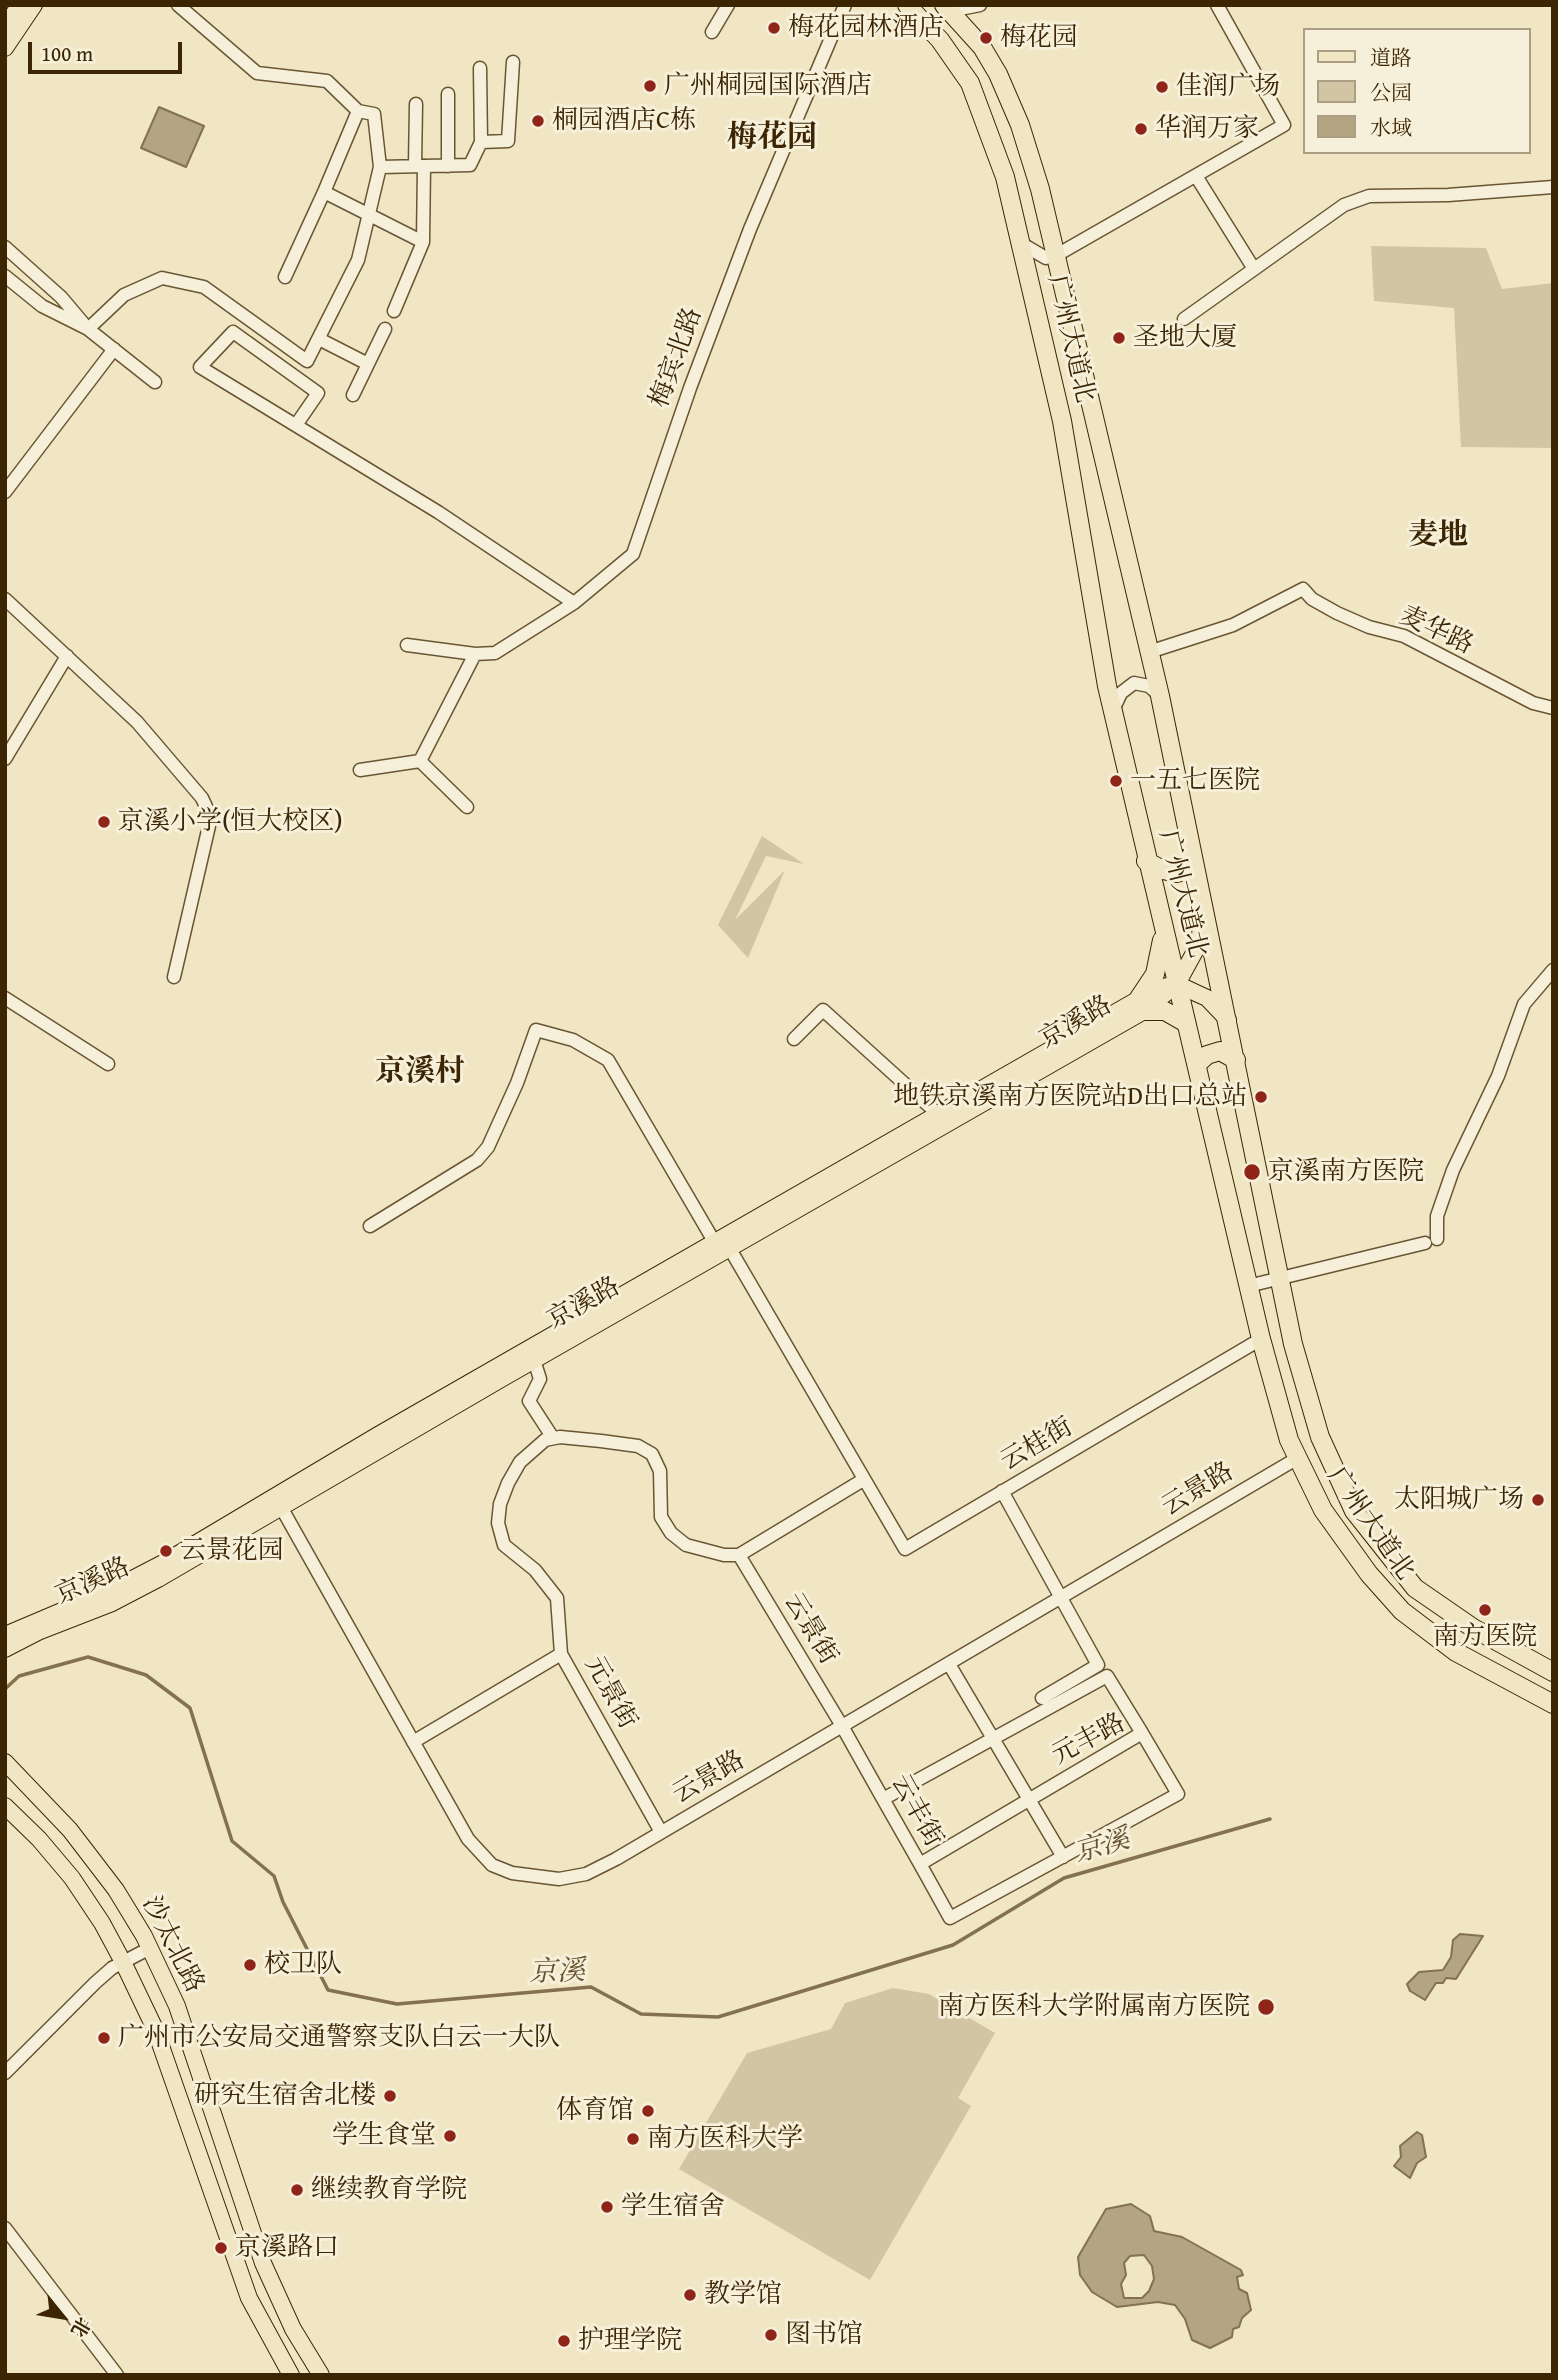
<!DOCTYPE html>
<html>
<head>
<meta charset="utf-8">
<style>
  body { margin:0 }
  #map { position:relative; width:1558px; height:2380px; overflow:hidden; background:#f1e6c4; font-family:"Gentium Book Plus","Noto Serif SC",serif }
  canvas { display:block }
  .frame { position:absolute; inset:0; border:7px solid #3c2503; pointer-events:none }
  .legend { position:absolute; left:1303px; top:28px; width:228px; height:126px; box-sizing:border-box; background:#f6efd9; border:2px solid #ac9e83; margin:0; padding:9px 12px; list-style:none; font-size:21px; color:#3c2503 }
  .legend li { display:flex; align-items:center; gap:14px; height:35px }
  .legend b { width:35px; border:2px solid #ac9e83 }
  .north { position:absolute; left:28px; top:2282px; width:70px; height:70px; -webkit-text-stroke:5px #f6efd9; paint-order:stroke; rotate:120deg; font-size:19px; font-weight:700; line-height:28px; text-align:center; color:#3c2503 }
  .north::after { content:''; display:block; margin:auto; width:24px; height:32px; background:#3c2503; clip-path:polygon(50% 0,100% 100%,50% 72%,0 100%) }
  .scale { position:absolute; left:28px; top:42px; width:154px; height:32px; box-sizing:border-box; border:4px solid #3c2503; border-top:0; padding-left:9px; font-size:21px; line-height:24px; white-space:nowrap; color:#3c2503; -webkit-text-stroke:5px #f6efd9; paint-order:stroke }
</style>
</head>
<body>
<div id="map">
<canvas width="1558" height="2380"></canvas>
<div class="frame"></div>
<ul class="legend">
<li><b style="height:9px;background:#f1e6c4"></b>道路</li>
<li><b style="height:19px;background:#d2c5a3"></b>公园</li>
<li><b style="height:19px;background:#b3a482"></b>水域</li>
</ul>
<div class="north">北</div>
<div class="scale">100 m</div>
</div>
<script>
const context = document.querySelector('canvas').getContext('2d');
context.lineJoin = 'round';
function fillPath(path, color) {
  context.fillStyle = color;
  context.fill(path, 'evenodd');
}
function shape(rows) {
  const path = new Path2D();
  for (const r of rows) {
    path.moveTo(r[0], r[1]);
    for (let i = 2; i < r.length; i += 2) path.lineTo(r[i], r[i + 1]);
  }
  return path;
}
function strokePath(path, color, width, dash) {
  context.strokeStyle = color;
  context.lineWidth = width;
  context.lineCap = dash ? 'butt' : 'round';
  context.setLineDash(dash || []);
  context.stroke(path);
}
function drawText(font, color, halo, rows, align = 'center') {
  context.font = font + ' "Gentium Book Plus","Noto Serif SC",serif';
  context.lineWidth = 6;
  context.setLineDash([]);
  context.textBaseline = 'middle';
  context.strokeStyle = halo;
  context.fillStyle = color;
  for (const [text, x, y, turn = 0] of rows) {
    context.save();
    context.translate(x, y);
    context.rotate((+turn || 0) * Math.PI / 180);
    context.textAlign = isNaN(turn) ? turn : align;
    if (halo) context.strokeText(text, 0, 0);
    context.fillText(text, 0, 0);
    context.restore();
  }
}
fillPath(shape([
  [1371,246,1486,248,1502,289,1553,283,1553,448,1461,447,1454,308,1374,301],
  [762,836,804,864,766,856,735,920,785,870,748,958,718,925],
  [893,1988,929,1994,995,2033,958,2098,971,2106,870,2280,679,2169,747,2053,831,2029,845,2003]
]), '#d2c5a3');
const water = shape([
  [159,107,204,126,186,167,141,148,159,107],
  [1460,1934,1483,1936,1456,1979,1446,1978,1443,1983,1436,1983,1425,2000,1410,1991,1407,1984,1419,1972,1443,1970,1451,1957,1453,1940,1460,1934],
  [1417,2132,1422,2135,1426,2157,1417,2163,1410,2178,1394,2166,1401,2157,1400,2146,1417,2132],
  [1131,2204,1150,2216,1154,2231,1182,2237,1241,2270,1243,2275,1237,2277,1239,2289,1247,2293,1251,2310,1242,2318,1239,2327,1233,2329,1232,2337,1210,2348,1192,2340,1185,2319,1175,2305,1158,2302,1117,2307,1092,2292,1080,2275,1078,2257,1106,2209,1131,2204],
  [1144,2255,1152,2266,1154,2279,1149,2291,1142,2298,1124,2298,1121,2284,1126,2275,1124,2263,1130,2256,1144,2255]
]);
fillPath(water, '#b3a482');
strokePath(water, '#83714f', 2);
strokePath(shape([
  [5,1689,19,1676,88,1657,146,1675,190,1708,232,1841,274,1876,283,1902,328,1990,397,2004,591,1987,641,2014,718,2017,953,1945,1064,1878,1270,1819]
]), '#83714f', 3.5);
const minor = shape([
  [950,11,980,5],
  [712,32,728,5],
  [480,68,481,142],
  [358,111,324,192,423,242,424,166],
  [415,166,416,104],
  [448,166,448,94],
  [380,167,470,165,481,142,508,141,513,62],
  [1196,176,1254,269],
  [1022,244,1046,258,1055,256,1284,125,1217,5],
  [5,247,61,297,83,323],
  [5,276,42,306,88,329,155,382],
  [285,277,324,192],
  [394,311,423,242],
  [1184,319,1344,205,1369,196,1448,195,1553,187],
  [88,329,124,295,162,278,204,287,307,361,358,260,380,167,374,114,358,111,327,81,257,73,178,5],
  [319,339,368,364,385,329],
  [353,395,368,364],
  [296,425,318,393,233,332,200,367,438,512,574,603],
  [5,492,114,349],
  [5,599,137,722,202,798,208,811,209,826,174,977],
  [407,645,475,654,495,653,574,603,633,554,690,388,750,229,845,5],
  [1149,652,1233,625,1303,589,1312,599,1337,613,1369,627,1404,636,1533,703,1553,708],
  [1113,710,1121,693,1134,683,1149,686,1159,695],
  [5,759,67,656],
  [420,761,475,654],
  [420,761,467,807],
  [360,770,420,761],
  [5,998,108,1064],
  [794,1039,823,1010,939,1115],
  [370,1226,477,1160,488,1147,517,1083,536,1030,573,1040,608,1060,715,1243],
  [1437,1239,1437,1216,1453,1170,1498,1076,1524,1004,1553,970],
  [730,1249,905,1549,1261,1339],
  [1248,1286,1425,1243],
  [534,1360,540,1379,529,1401,553,1438],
  [1002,1491,1098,1665,1042,1698],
  [281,1507,468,1839,492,1865,512,1873,559,1879,586,1874,616,1859,1296,1459],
  [739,1555,842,1726,883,1799,920,1864,950,1918,1178,1794,1142,1733,920,1864],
  [739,1555,863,1480],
  [561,1654,557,1598,535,1570,504,1545,498,1523,500,1504,508,1483,520,1462,545,1440,560,1437,601,1441,638,1446,652,1454,660,1471,661,1517,671,1533,686,1545,724,1555,739,1555],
  [949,1664,1063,1857],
  [413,1742,561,1654,661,1832],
  [883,1799,1107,1676,1142,1733],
  [5,2073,95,1983,112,1968,150,1948],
  [5,2228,117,2375]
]);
const major = shape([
  [5,26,20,5],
  [5,48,34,5],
  [5,1635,111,1590,163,1563,378,1435,1158,988,1177,984,1196,993,1207,998,1228,1020],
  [5,1649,40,1631,112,1603,158,1579,501,1379,1144,1011,1177,984,1199,944,1202,917],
  [5,1762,70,1830,116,1890,144,1936,177,2006,263,2263,293,2329,321,2375],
  [5,1806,39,1839,72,1878,102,1923,123,1962,155,2029,249,2298,291,2375]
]);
const highway = shape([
  [907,5,940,40,970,83,1005,177,1062,421,1107,686,1261,1339,1289,1440,1323,1510,1369,1574,1402,1611,1456,1652,1553,1704],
  [944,5,982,47,998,74,1020,125,1040,189,1160,696,1293,1344,1320,1437,1354,1511,1415,1588,1473,1628,1553,1672],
  [1146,861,1163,870,1177,873,1184,871,1192,856],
  [1139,998,1155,974,1162,940],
  [1144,1011,1165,1011,1186,1023],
  [1197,1064,1207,1055,1220,1051,1236,1060]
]);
strokePath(minor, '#695533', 15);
strokePath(major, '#3c2503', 18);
strokePath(highway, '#3c2503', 20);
strokePath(minor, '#f6efd9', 12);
strokePath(major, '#f1e6c4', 16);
strokePath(highway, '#f1e6c4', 18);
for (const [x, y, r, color] of [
  [774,28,7,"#8f2418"],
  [986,38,7,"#8f2418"],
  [650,86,7,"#8f2418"],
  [1162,87,7,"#8f2418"],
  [538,121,7,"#8f2418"],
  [1141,129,7,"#8f2418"],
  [1119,338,7,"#8f2418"],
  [1116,781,7,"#8f2418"],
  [104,822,7,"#8f2418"],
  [1261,1097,7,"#8f2418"],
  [1252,1172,9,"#8f2418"],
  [1538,1500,7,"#8f2418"],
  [166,1551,7,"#8f2418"],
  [1485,1610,7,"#8f2418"],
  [250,1965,7,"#8f2418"],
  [1266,2007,9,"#8f2418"],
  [104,2038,7,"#8f2418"],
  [390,2096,7,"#8f2418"],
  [648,2111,7,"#8f2418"],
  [450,2136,7,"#8f2418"],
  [633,2139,7,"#8f2418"],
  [297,2190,7,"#8f2418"],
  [607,2207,7,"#8f2418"],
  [221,2248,7,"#8f2418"],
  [690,2295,7,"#8f2418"],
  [771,2335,7,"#8f2418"],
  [564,2341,7,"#8f2418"]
]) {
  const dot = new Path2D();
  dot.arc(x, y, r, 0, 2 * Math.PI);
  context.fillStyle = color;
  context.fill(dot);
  strokePath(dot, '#f6efd9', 2.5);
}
drawText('26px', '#3c2503', '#f6efd9', [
  ["梅花园林酒店",788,28],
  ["梅花园",1000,38],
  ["广州桐园国际酒店",664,86],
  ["佳润广场",1176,87],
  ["桐园酒店C栋",552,121],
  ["华润万家",1155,129],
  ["圣地大厦",1133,338],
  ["一五七医院",1130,781],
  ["京溪小学(恒大校区)",118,822],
  ["地铁京溪南方医院站D出口总站",1247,1097,"right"],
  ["京溪南方医院",1268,1172],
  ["太阳城广场",1524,1500,"right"],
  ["云景花园",180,1551],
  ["南方医院",1485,1637,"center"],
  ["校卫队",264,1965],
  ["南方医科大学附属南方医院",1250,2007,"right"],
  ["广州市公安局交通警察支队白云一大队",118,2038],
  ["研究生宿舍北楼",376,2096,"right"],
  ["体育馆",634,2111,"right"],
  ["学生食堂",436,2136,"right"],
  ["南方医科大学",647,2139],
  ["继续教育学院",311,2190],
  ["学生宿舍",621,2207],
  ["京溪路口",235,2248],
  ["教学馆",704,2295],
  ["图书馆",785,2335],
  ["护理学院",578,2341]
], 'left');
drawText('26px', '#3c2503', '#f6efd9', [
  ["广州大道北",1070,339,77],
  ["梅宾北路",677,358,-70],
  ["麦华路",1436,631,25],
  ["广州大道北",1182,894,76],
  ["京溪路",1076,1023,-30],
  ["京溪路",584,1304,-29],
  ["云桂街",1037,1445,-30],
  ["云景路",1198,1490,-31],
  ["广州大道北",1370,1524,55],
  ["京溪路",93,1582,-24],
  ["云景街",810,1629,59],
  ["元景街",610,1693,61],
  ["元丰路",1089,1740,-28],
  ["云景路",709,1778,-30],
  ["云丰街",916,1811,61],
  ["沙太北路",172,1945,63]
]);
drawText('italic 28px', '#66512f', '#f6efd9', [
  ["京溪",1102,1847,-16],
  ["京溪",557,1973,-2]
]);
drawText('bold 30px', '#3c2503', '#f6efd9', [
  ["梅花园",772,138],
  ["麦地",1438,536],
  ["京溪村",420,1072]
]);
</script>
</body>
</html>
